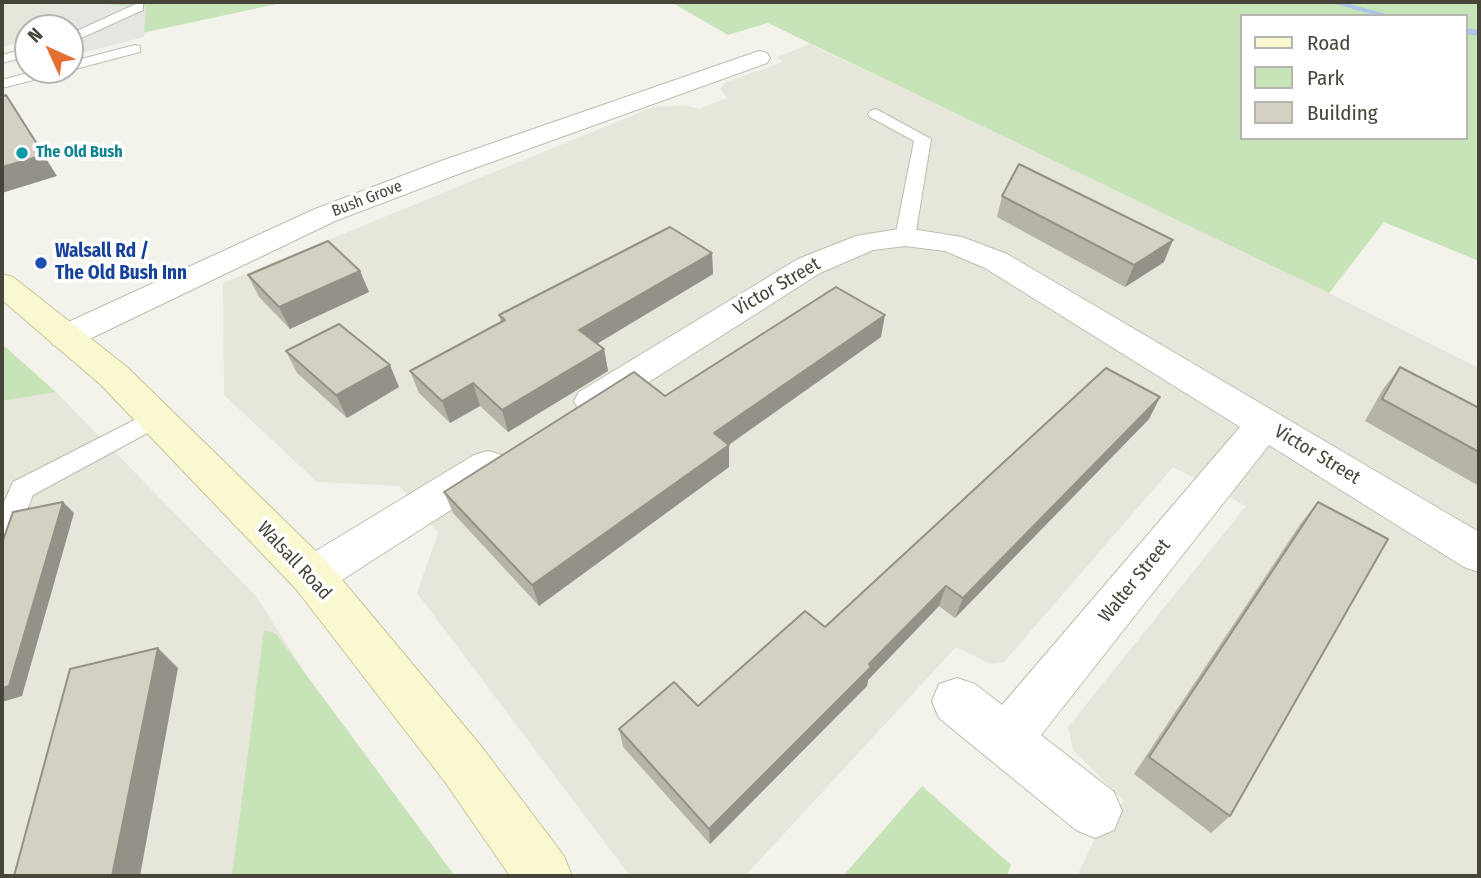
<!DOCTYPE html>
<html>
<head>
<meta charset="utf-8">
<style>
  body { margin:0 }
  #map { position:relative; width:1481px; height:878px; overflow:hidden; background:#f4f3eb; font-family:"Fira Sans Condensed",sans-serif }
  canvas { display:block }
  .frame { position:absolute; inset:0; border:4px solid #47453a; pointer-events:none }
  .legend { position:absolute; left:1240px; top:14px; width:228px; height:126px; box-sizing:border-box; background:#fff; border:2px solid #b5b5b0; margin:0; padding:9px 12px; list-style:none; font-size:21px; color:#47453a }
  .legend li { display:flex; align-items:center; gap:14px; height:35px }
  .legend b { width:35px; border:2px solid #b5b5b0 }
  .north { position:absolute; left:14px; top:14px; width:70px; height:70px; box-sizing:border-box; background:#fff; border:2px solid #b5b5b0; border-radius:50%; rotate:315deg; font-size:19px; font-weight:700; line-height:28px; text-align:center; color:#47453a }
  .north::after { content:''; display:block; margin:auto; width:24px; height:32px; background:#e47032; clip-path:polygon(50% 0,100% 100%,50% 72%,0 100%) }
</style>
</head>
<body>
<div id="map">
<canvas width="1481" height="878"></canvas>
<div class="frame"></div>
<ul class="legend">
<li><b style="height:9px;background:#f9f8d0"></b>Road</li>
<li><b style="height:19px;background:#c7e3b8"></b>Park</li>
<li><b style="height:19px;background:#d4d1c2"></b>Building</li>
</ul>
<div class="north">N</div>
</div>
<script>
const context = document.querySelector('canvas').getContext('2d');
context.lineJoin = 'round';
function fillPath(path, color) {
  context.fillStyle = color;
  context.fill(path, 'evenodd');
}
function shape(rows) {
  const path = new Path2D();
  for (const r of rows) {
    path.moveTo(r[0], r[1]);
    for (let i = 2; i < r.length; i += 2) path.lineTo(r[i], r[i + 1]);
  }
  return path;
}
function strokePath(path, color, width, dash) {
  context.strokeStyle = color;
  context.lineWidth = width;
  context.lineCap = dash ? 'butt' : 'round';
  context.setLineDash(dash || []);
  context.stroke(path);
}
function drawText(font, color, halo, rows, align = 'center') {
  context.font = font + ' "Fira Sans Condensed",sans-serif';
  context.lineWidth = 7;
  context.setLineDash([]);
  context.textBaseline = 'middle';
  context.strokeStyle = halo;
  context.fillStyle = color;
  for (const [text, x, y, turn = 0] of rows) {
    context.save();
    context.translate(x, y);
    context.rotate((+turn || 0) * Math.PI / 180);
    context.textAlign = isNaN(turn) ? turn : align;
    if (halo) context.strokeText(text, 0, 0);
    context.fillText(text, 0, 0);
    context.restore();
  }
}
fillPath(shape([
  [2,2,65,2,75,26,28,28,28,40,2,47],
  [810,44,1271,264,1479,368,1479,876,1077,876,1099,830,1124,801,1073,750,1068,727,1246,506,1173,467,1004,662,990,664,956,647,745,876,630,876,417,593,438,533,399,486,317,482,224,395,223,283,653,107,685,105,699,109,727,98,720,89,726,82,783,62,777,57],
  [56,392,255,595,436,876,2,876,2,401]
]), '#e7e6da');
fillPath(shape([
  [69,2,286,2,96,43],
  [671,2,1479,2,1479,261,1384,222,1329,293,768,23,728,35],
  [1241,16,1465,16,1465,138,1241,138],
  [2,343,2,344,56,392,2,401],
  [264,630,276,634,455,876,232,876],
  [922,786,1011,865,1007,876,843,876]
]), '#c7e3b8');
fillPath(shape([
  [57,2,115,2,111,5,146,6,144,37,70,56,70,28]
]), '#e6e5e2');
fillPath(shape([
  [1329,2,1342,2,1393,16,1378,16,1329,2],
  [1465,28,1479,30,1479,36,1465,34,1465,28]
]), '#aec5e9');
const service = shape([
  [138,3,143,4,143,10,70,43,70,34,138,3],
  [135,45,140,46,140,52,75,69,70,70,69,70,70,62,135,45],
  [28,48,28,56,2,63,2,55,28,48],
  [39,70,63,70,61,73,2,88,2,80,39,70],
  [876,109,931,139,915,237,905,243,895,237,914,141,870,117,868,114,870,111,876,109],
  [156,409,164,412,168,418,164,424,33,495,12,548,2,551,2,507,13,482,156,409]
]);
const minor = shape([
  [759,51,767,53,770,58,767,63,461,173,335,221,77,345,65,348,53,345,48,337,53,329,315,209,441,161,759,51],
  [905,228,962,237,1007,254,1479,532,1479,572,1464,567,1269,445,1041,735,1114,792,1122,811,1114,830,1095,838,1076,830,939,718,932,701,939,684,957,678,975,684,1002,705,1240,427,985,268,945,251,905,246,873,250,820,273,605,410,592,414,579,410,574,401,579,392,798,259,856,236,905,228],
  [488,451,502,455,508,466,502,477,328,589,312,595,296,589,290,576,296,563,474,455,488,451]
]);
const secondary = shape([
  [2,274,13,277,127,367,328,563,481,746,564,856,572,876,510,876,445,782,296,589,101,385,2,300,2,274]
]);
strokePath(service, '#bebcae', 2);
strokePath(minor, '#bebcae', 2);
strokePath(secondary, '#c8c59b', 2);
fillPath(service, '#fff');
fillPath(minor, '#fff');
fillPath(secondary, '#f9f8d0');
fillPath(shape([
  [1002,196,1164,262,1125,287,997,217],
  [712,253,713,274,597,344,604,349,608,371,508,432,480,406,450,423,419,393,410,371,501,323,499,315],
  [360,271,369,292,290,329,259,297,248,275],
  [881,337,729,445,729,467,539,606,453,513,444,492,665,396],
  [286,351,399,387,347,418,297,373],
  [1400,367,1479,408,1479,486,1365,421,1383,389],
  [1160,397,1149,419,955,618,939,606,868,680,867,686,710,844,623,747,619,729,698,706,825,627],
  [1318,502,1230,816,1211,833,1134,774,1301,523]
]), '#b6b4a7');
fillPath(shape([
  [6,95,57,176,2,193,2,167],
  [1173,240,1164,262,1125,287,1134,265],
  [712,253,713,274,583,352,579,330],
  [360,271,369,292,290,329,279,307],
  [885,315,881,337,714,455,714,433],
  [604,349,608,371,508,432,502,410],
  [390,365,399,387,347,418,336,395],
  [473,383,480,406,450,423,442,401],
  [1160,397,1149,419,955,618,963,598],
  [729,445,729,467,539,606,532,585],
  [63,502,74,513,22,696,2,702,2,688],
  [946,586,939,606,868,680,867,686,710,844,709,829],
  [158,648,178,668,140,876,112,876]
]), '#949288');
const building = shape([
  [6,95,44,155,2,167,2,97,6,95],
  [1019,164,1173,240,1134,265,1002,196,1019,164],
  [670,227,712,253,579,330,604,349,502,410,473,383,442,401,410,371,505,320,499,315,670,227],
  [328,241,360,271,279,307,248,275,328,241],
  [836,287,885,315,714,433,729,445,532,585,444,492,634,372,665,396,836,287],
  [339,324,390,365,336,395,286,351,339,324],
  [1400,367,1479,408,1479,452,1382,399,1400,367],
  [1106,368,1160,397,963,598,946,586,869,664,871,667,709,829,619,729,674,682,698,706,805,611,825,627,1106,368],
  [63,502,9,686,2,688,2,543,13,512,63,502],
  [1318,502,1388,539,1230,816,1149,757,1318,502],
  [158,648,112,876,14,876,70,669,158,648]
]);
fillPath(building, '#d4d1c2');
strokePath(building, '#949288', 2);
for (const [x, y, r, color] of [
  [22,153,7,"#0f9aa8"],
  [41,263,7,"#1a4fb4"]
]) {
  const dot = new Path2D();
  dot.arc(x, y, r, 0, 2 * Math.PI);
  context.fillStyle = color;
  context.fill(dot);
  strokePath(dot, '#fff', 2.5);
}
drawText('bold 16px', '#0d838f', '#fff', [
  ["The Old Bush",36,153]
], 'left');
drawText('16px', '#47453a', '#fff', [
  ["Bush Grove",367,199,-21]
]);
drawText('bold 19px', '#164399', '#fff', [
  ["Walsall Rd /",55,252],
  ["The Old Bush Inn",55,274]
], 'left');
drawText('19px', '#47453a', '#fff', [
  ["Victor Street",777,287,-30],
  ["Victor Street",1317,455,31],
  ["Walsall Road",294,561,47],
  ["Walter Street",1135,581,-51]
]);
</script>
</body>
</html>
